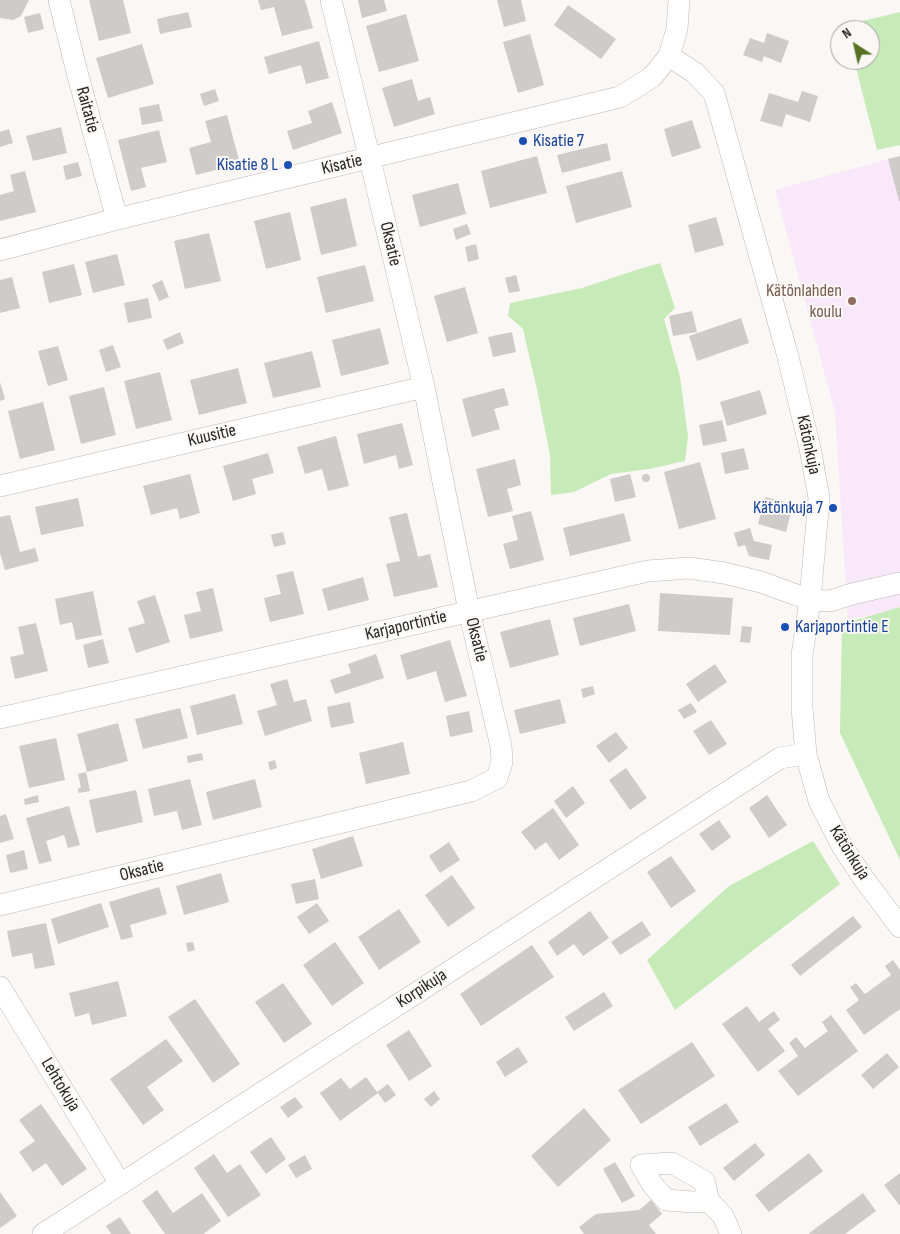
<!DOCTYPE html>
<html>
<head>
<meta charset="utf-8">
<style>
  body { margin:0 }
  #map { position:relative; width:900px; height:1234px; overflow:hidden; background:#faf7f4; font-family:"Sofia Sans Condensed",sans-serif }
  canvas { display:block }
  .north { position:absolute; left:830px; top:20px; width:50px; height:50px; box-sizing:border-box; background:#faf7f4; border:1px solid #a5a3a1; border-radius:50%; rotate:325deg; font-size:14px; font-weight:700; line-height:20px; text-align:center; color:#262524 }
  .north::after { content:''; display:block; margin:auto; width:18px; height:22px; background:#587225; clip-path:polygon(50% 0,100% 100%,50% 72%,0 100%) }
</style>
</head>
<body>
<div id="map">
<canvas width="900" height="1234"></canvas>
<div class="north">N</div>
</div>
<script>
const context = document.querySelector('canvas').getContext('2d');
context.lineJoin = 'round';
function fillPath(path, color) {
  context.fillStyle = color;
  context.fill(path, 'evenodd');
}
function shape(rows) {
  const path = new Path2D();
  for (const r of rows) {
    if (r.length === 3) {
      path.moveTo(r[0] + r[2], r[1]);
      path.arc(r[0], r[1], r[2], 0, 2 * Math.PI);
      continue;
    }
    path.moveTo(r[0], r[1]);
    for (let i = 2; i < r.length; i += 2) path.lineTo(r[i], r[i + 1]);
  }
  return path;
}
function strokePath(path, color, width, dash) {
  context.strokeStyle = color;
  context.lineWidth = width;
  context.lineCap = dash ? 'butt' : 'round';
  context.setLineDash(dash || []);
  context.stroke(path);
}
function drawText(font, color, halo, rows, align = 'center') {
  context.font = font + ' "Sofia Sans Condensed",sans-serif';
  context.lineWidth = 4;
  context.setLineDash([]);
  context.textBaseline = 'middle';
  context.strokeStyle = halo;
  context.fillStyle = color;
  for (const [text, x, y, turn = 0] of rows) {
    context.save();
    context.translate(x, y);
    context.rotate((+turn || 0) * Math.PI / 180);
    context.textAlign = isNaN(turn) ? turn : align;
    if (halo) context.strokeText(text, 0, 0);
    context.fillText(text, 0, 0);
    context.restore();
  }
}
fillPath(shape([
  [900,156,900,608,848,620,835,412,775,190]
]), '#f8e8fa');
fillPath(shape([
  [900,12,900,145,877,150,854,60,870,60,870,30,847,30,846,25],
  [660,263,675,308,664,319,680,377,688,437,685,461,649,469,611,474,574,492,551,495,550,455,538,394,523,329,508,316,510,303,582,288,636,270],
  [900,607,900,860,840,733,842,624],
  [813,841,840,884,675,1010,647,960,729,886]
]), '#c7ebb8');
fillPath(shape([
  [0,0,29,0,21,16,13,20,0,18],
  [89,0,123,0,131,33,99,41],
  [258,0,305,0,313,28,282,36,274,7,261,10],
  [358,0,384,0,387,11,362,18],
  [497,0,521,0,526,21,504,27],
  [568,5,616,39,601,59,554,25],
  [188,12,192,27,160,34,157,19],
  [40,13,44,29,28,33,24,17],
  [406,14,419,61,379,72,366,26],
  [767,33,789,41,781,63,764,56,762,62,743,55,750,38,764,43],
  [530,34,544,85,518,93,503,42],
  [319,41,329,78,306,84,301,65,269,74,264,57],
  [142,44,154,84,108,98,96,58],
  [412,79,418,101,430,97,435,114,394,127,382,88],
  [215,89,219,101,204,106,200,94],
  [802,91,818,96,810,122,786,114,782,127,760,121,769,93,798,102],
  [332,102,342,133,293,150,287,131,312,123,308,111],
  [159,104,163,121,142,125,139,108],
  [227,115,240,164,196,175,189,148,211,142,205,121],
  [692,120,701,148,672,157,664,129],
  [61,127,67,153,33,161,26,136],
  [9,129,13,143,0,147,0,132],
  [159,130,167,162,141,168,146,187,131,191,118,140],
  [607,143,611,160,562,173,557,155],
  [537,156,547,193,490,208,481,171],
  [900,156,900,201,899,201,888,159],
  [78,162,82,176,66,180,63,166],
  [25,171,36,212,0,221,0,195,14,191,10,175],
  [622,171,632,207,576,223,566,186],
  [458,183,466,214,420,227,412,195],
  [346,198,357,246,321,255,310,207],
  [290,212,301,260,266,269,254,221],
  [716,217,724,245,695,253,688,225],
  [467,224,471,234,456,240,453,229],
  [209,233,221,281,185,289,174,241],
  [476,244,479,259,468,262,465,247],
  [117,254,125,285,93,293,85,262],
  [74,264,82,295,49,303,42,272],
  [365,265,374,301,326,313,317,277],
  [516,275,520,291,509,293,505,278],
  [12,277,20,308,0,313,0,280],
  [162,280,169,297,159,301,152,285],
  [465,287,478,333,447,342,434,296],
  [148,298,152,318,128,323,124,303],
  [692,311,697,332,673,336,669,316],
  [741,318,749,343,697,361,689,336],
  [380,328,389,364,341,376,332,340],
  [180,332,184,343,167,350,163,340],
  [512,332,516,352,493,357,488,337],
  [113,345,121,367,106,372,99,350],
  [58,346,68,380,48,386,38,351],
  [312,351,321,387,273,398,264,363],
  [238,368,247,403,199,415,190,380],
  [160,372,172,420,136,429,124,381],
  [0,382,5,399,0,401],
  [104,387,116,435,81,444,69,396],
  [504,388,509,405,494,409,500,429,472,437,462,399],
  [760,390,767,414,727,426,720,402],
  [43,402,55,450,20,459,8,411],
  [722,420,727,441,703,446,699,425],
  [402,423,413,465,399,469,396,455,364,464,357,434],
  [336,436,349,486,328,491,322,469,305,474,297,447],
  [744,448,749,469,725,474,721,453],
  [268,453,274,473,252,479,256,494,233,501,223,466],
  [515,459,521,485,507,489,513,511,488,517,476,469],
  [700,462,716,519,679,529,664,472],
  [190,474,200,513,180,519,177,508,151,515,143,486],
  [630,474,636,497,615,502,610,479],
  [646,478,4],
  [765,497,793,504,786,532,758,524],
  [78,498,84,526,41,535,35,507],
  [531,511,544,560,510,569,503,544,518,540,512,516],
  [407,513,418,557,430,554,438,587,394,597,386,564,400,561,389,517],
  [624,513,631,541,570,556,563,528],
  [10,515,20,552,35,548,39,561,5,570,0,553,0,517],
  [750,528,754,541,772,545,769,560,749,556,745,545,738,547,734,533],
  [283,532,286,544,274,547,271,535],
  [293,571,304,614,270,622,264,598,281,594,276,575],
  [363,577,369,600,328,611,322,589],
  [213,588,223,631,190,639,184,615,201,611,196,592],
  [93,591,102,635,76,640,72,622,60,625,55,599],
  [660,593,733,598,730,635,658,631],
  [155,595,170,642,136,653,128,628,145,623,137,601],
  [629,604,636,631,580,646,573,618],
  [550,619,559,655,510,668,500,632],
  [36,623,48,671,15,679,10,657,24,654,18,627],
  [742,626,752,627,750,643,740,642],
  [103,639,109,663,88,668,83,645],
  [450,640,467,696,445,702,436,671,407,680,400,655],
  [376,654,384,678,335,694,330,680,351,673,348,664],
  [715,664,727,682,698,702,686,684],
  [287,679,294,702,306,699,312,721,265,736,257,711,277,705,270,684],
  [593,686,595,694,583,698,581,689],
  [235,694,243,724,197,735,190,706],
  [560,699,566,723,520,734,514,710],
  [350,702,354,723,331,728,327,707],
  [691,703,697,712,684,719,678,710],
  [180,708,188,738,143,749,135,719],
  [469,711,473,732,450,737,446,716],
  [711,720,727,744,709,755,693,731],
  [118,723,128,761,87,772,77,734],
  [616,732,628,748,609,763,596,746],
  [56,738,65,780,29,788,19,746],
  [403,742,410,774,366,784,359,753],
  [202,753,203,760,188,763,187,756],
  [275,760,277,768,270,770,268,762],
  [626,768,647,798,630,810,609,780],
  [86,772,90,791,79,793,78,788,81,788,78,774],
  [190,779,202,825,182,830,177,811,154,816,148,789],
  [255,779,262,807,213,820,206,792],
  [573,786,585,803,566,818,554,801],
  [136,790,143,822,96,833,89,800],
  [38,795,39,802,25,805,24,799],
  [767,795,787,825,769,838,749,808],
  [69,806,80,845,68,848,64,835,46,841,52,861,39,864,26,818],
  [553,808,579,845,559,860,546,842,535,850,521,832],
  [6,814,14,839,0,843,0,816],
  [719,820,731,837,712,851,699,834],
  [353,836,363,866,321,879,312,849],
  [449,842,460,860,440,873,429,856],
  [24,850,28,869,10,873,6,855],
  [671,856,696,891,671,908,647,872],
  [221,873,229,902,184,915,176,886],
  [452,875,475,908,448,927,425,895],
  [315,879,319,899,296,904,291,884],
  [159,887,167,914,130,925,133,937,121,940,109,902],
  [101,903,109,927,58,944,51,919],
  [317,903,329,921,309,934,297,917],
  [399,909,421,942,379,970,358,937],
  [590,911,609,938,583,956,574,944,557,956,548,942],
  [853,916,862,927,800,976,791,965],
  [642,921,651,935,620,955,611,942],
  [46,923,55,965,35,969,32,953,12,957,7,931],
  [193,942,195,950,188,952,186,943],
  [335,942,364,983,332,1006,303,965],
  [532,945,554,977,481,1026,460,994],
  [893,960,900,970,900,1009,864,1035,846,1010,859,1000,850,987,856,983,865,994,891,975,885,966],
  [118,981,127,1016,92,1025,89,1013,75,1017,69,993],
  [283,983,312,1024,284,1043,255,1002],
  [604,992,613,1006,574,1031,565,1017],
  [195,999,240,1064,213,1083,168,1017],
  [747,1006,759,1022,774,1011,780,1020,768,1029,785,1051,758,1072,722,1024],
  [831,1015,858,1051,798,1096,778,1071,798,1056,789,1043,796,1037,805,1048,828,1031,822,1022],
  [409,1030,432,1066,409,1081,386,1045],
  [166,1039,183,1061,147,1087,164,1110,143,1125,110,1079],
  [692,1042,715,1076,641,1124,618,1090],
  [518,1047,528,1062,505,1077,496,1062],
  [887,1053,899,1067,873,1089,861,1075],
  [366,1077,377,1092,388,1084,396,1095,385,1103,378,1093,340,1121,320,1093,341,1078,350,1089],
  [434,1091,440,1099,431,1107,424,1099],
  [295,1097,303,1107,288,1118,280,1107],
  [726,1103,739,1122,700,1146,688,1127],
  [41,1104,87,1169,62,1186,46,1163,33,1172,19,1152,35,1141,19,1120],
  [584,1108,611,1140,558,1187,531,1156],
  [271,1137,286,1159,266,1174,250,1152],
  [755,1143,765,1155,734,1181,723,1168],
  [809,1153,823,1171,769,1212,755,1195],
  [214,1154,227,1173,240,1164,261,1195,228,1217,194,1168],
  [305,1155,312,1169,296,1178,288,1165],
  [615,1162,635,1196,622,1203,603,1169],
  [900,1173,900,1206,884,1185],
  [157,1190,173,1213,202,1193,221,1221,203,1234,165,1234,142,1201],
  [0,1192,17,1216,0,1228],
  [863,1193,876,1211,845,1234,808,1234],
  [651,1200,662,1214,649,1225,656,1234,584,1234,579,1227,596,1214,639,1210],
  [120,1217,131,1234,111,1234,106,1226]
]), '#cecbc9');
const minor = shape([
  [59,0,77,72,117,219],
  [669,56,695,73,714,93,787,353,810,448,819,498,810,600,802,655,802,708,806,754,819,801,842,846,864,879,900,927],
  [0,250,117,219,620,97,652,77,669,56,677,29,679,0],
  [0,486,424,387],
  [0,718,648,571,689,568,724,573,761,582,810,600,830,601,852,594,900,583],
  [0,905,471,791,497,778,502,762,501,746,469,611,424,387,374,176,331,0],
  [0,987,113,1172,119,1184],
  [709,1201,692,1202,666,1200,652,1184,641,1165,672,1163,704,1181,709,1201,723,1216,731,1234],
  [43,1234,780,758,806,754]
]);
strokePath(minor, '#bbb9b6', 22);
strokePath(minor, '#fff', 21);
for (const [x, y, r, color] of [
  [523,141,5,"#1a4fb4"],
  [288,165,5,"#1a4fb4"],
  [852,301,5,"#8d6e63"],
  [833,508,5,"#1a4fb4"],
  [785,627,5,"#1a4fb4"]
]) {
  const dot = new Path2D();
  dot.arc(x, y, r, 0, 2 * Math.PI);
  context.fillStyle = color;
  context.fill(dot);
  strokePath(dot, '#faf7f4', 2);
}
drawText('18px', '#262524', '#faf7f4', [
  ["Raitatie",87,110,75],
  ["Kisatie",342,165,-13],
  ["Oksatie",390,244,77],
  ["Kuusitie",212,436,-13],
  ["Kätönkuja",808,445,78],
  ["Karjaportintie",406,626,-13],
  ["Oksatie",476,640,76],
  ["Kätönkuja",849,853,58],
  ["Oksatie",142,871,-14],
  ["Korpikuja",422,989,-33],
  ["Lehtokuja",60,1085,59]
]);
drawText('18px', '#164399', '#faf7f4', [
  ["Kisatie 7",533,141],
  ["Kisatie 8 L",278,165,"right"],
  ["Kätönkuja 7",823,508,"right"],
  ["Karjaportintie E",795,627]
], 'left');
drawText('18px', '#785e54', '#faf7f4', [
  ["Kätönlahden",842,291],
  ["koulu",842,312]
], 'right');
</script>
</body>
</html>
